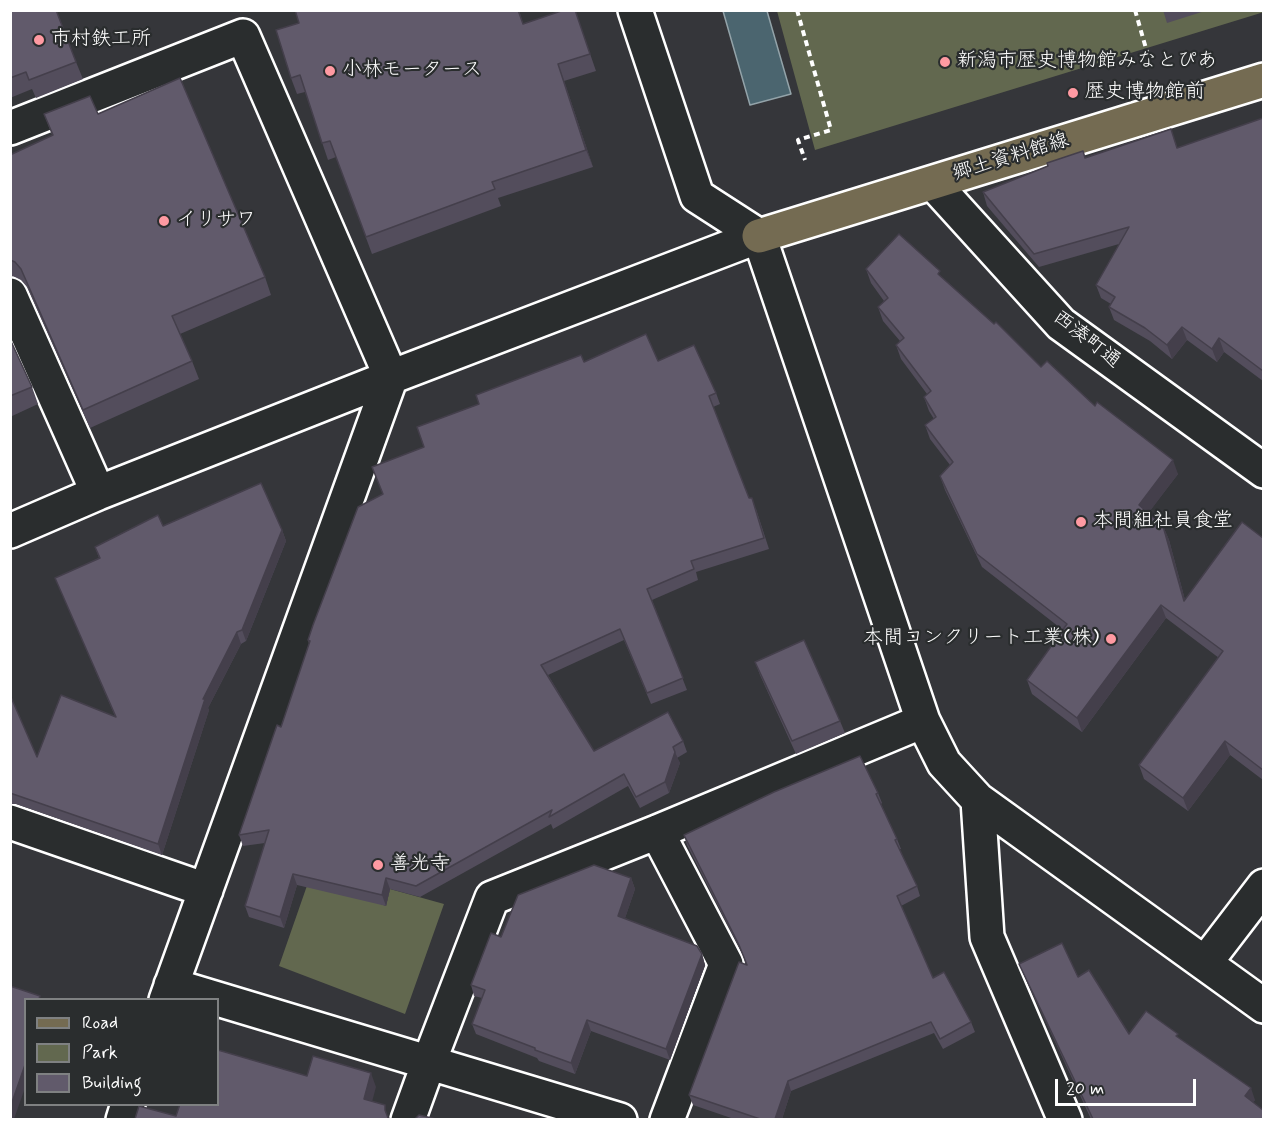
<!DOCTYPE html>
<html>
<head>
<meta charset="utf-8">
<style>
  body { margin:0 }
  #map { position:relative; width:1274px; height:1130px; overflow:hidden; background:#35363a; font-family:Mynerve,sans-serif }
  canvas { display:block }
  .frame { position:absolute; inset:0; border:12px solid #fff; pointer-events:none }
  .legend { position:absolute; left:24px; top:998px; width:195px; height:108px; box-sizing:border-box; background:#2a2d2e; border:2px solid #7f8182; margin:0; padding:8px 10px; list-style:none; font-size:18px; color:#fff }
  .legend li { display:flex; align-items:center; gap:12px; height:30px }
  .legend b { width:30px; border:2px solid #7f8182 }
  .scale { position:absolute; left:1055px; top:1079px; width:141px; height:27px; box-sizing:border-box; border:3px solid #fff; border-top:0; padding-left:8px; font-size:18px; line-height:21px; white-space:nowrap; color:#fff; -webkit-text-stroke:4px #2a2d2e; paint-order:stroke }
</style>
</head>
<body>
<div id="map">
<canvas width="1274" height="1130"></canvas>
<div class="frame"></div>
<ul class="legend">
<li><b style="height:8px;background:#746b52"></b>Road</li>
<li><b style="height:16px;background:#62684f"></b>Park</li>
<li><b style="height:16px;background:#615a6b"></b>Building</li>
</ul>
<div class="scale">20 m</div>
</div>
<script>
const context = document.querySelector('canvas').getContext('2d');
context.lineJoin = 'round';
function fillPath(path, color) {
  context.fillStyle = color;
  context.fill(path, 'evenodd');
}
function shape(rows) {
  const path = new Path2D();
  for (const r of rows) {
    path.moveTo(r[0], r[1]);
    for (let i = 2; i < r.length; i += 2) path.lineTo(r[i], r[i + 1]);
  }
  return path;
}
function strokePath(path, color, width, dash) {
  context.strokeStyle = color;
  context.lineWidth = width;
  context.lineCap = dash ? 'butt' : 'round';
  context.setLineDash(dash || []);
  context.stroke(path);
}
function drawText(font, color, halo, rows, align = 'center') {
  context.font = font + ' Mynerve,"Klee One",sans-serif';
  context.lineWidth = 4.5;
  context.setLineDash([]);
  context.textBaseline = 'middle';
  context.strokeStyle = halo;
  context.fillStyle = color;
  for (const [text, x, y, turn = 0] of rows) {
    context.save();
    context.translate(x, y);
    context.rotate((+turn || 0) * Math.PI / 180);
    context.textAlign = isNaN(turn) ? turn : align;
    if (halo) context.strokeText(text, 0, 0);
    context.fillText(text, 0, 0);
    context.restore();
  }
}
fillPath(shape([
  [1263,10,1264,12,815,150,777,11],
  [310,877,386,906,390,889,444,904,405,1014,279,966]
]), '#62684f');
const water = shape([
  [723,11,767,11,791,94,750,105,723,11]
]);
fillPath(water, '#4b656f');
strokePath(water, '#93a3a9', 1.5);
const minor = shape([
  [635,10,697,196,759,236,923,721,944,763,978,800,1264,1006],
  [10,128,243,36,391,377,166,1000],
  [933,183,1061,324,1264,471],
  [10,295,98,493],
  [10,531,98,493,391,377,759,236],
  [978,800,987,937,1065,1120],
  [10,822,206,890],
  [657,832,726,964,667,1120],
  [1205,963,1264,886],
  [171,985,620,1120],
  [123,1120,128,1104],
  [408,1120,429,1062,492,898,657,832,923,721]
]);
const major = shape([
  [759,236,1264,80]
]);
strokePath(minor, '#fff', 38);
strokePath(major, '#fff', 38);
strokePath(shape([
  [797,10,831,130,798,140,805,160],
  [1135,10,1147,52]
]), '#fff', 4, [6, 4.5]);
strokePath(minor, '#2a2d2e', 33);
strokePath(major, '#746b52', 33);
fillPath(shape([
  [10,10,76,62,83,79,36,98,32,89,10,98],
  [519,10,523,24,575,10,596,71,564,81,593,167,498,198,501,206,372,254,336,157,328,160,305,92,297,94,291,78,299,23],
  [1163,10,1208,10,1167,23],
  [44,114,98,114,265,277,271,295,180,334,192,361,199,379,90,428,27,287,21,280,13,276,10,277,10,155,52,135],
  [1263,118,1263,381,1224,352,1217,362,1187,340,1172,359,1150,341,1114,320,1109,307,1111,304,1101,298,1096,285,1119,244,1039,267,987,206,983,192,1048,166,1085,158,1178,148],
  [866,269,943,278,1041,367,1095,406,1178,474,1148,513,1163,526,1169,540,1185,600,1263,538,1263,780,1230,755,1188,811,1144,779,1139,765,1219,658,1166,618,1082,732,1032,694,1027,680,1063,630,982,567,945,490,940,476,950,465,930,439,925,425,934,419,929,411,924,397,927,394,901,359,896,345,900,341,883,321,878,307,884,301,871,283],
  [10,339,32,387,38,404,10,417],
  [658,361,716,393,720,404,713,407,749,498,756,509,769,549,696,572,698,580,652,600,687,690,651,704,624,640,548,675,594,751,683,741,687,752,677,758,680,763,669,793,640,808,628,786,553,829,551,824,420,897,390,889,386,906,297,885,284,928,249,917,245,906,265,843,243,846,239,835,281,727,309,644,308,640,424,447,479,404,584,362],
  [163,526,282,530,286,541,246,641,241,644,208,708,209,710,162,855,16,804,10,804,10,695,37,757,115,716,55,578,99,558,95,547],
  [755,662,840,721,845,733,796,754,760,675],
  [878,793,882,803,881,804,897,839,901,849,899,849,917,886,920,896,901,906,933,978,971,1022,975,1032,943,1049,934,1033,791,1091,782,1119,734,1119,693,1105,689,1095,746,965,743,955,687,845,684,835],
  [631,878,635,889,625,918,702,954,705,965,670,1060,591,1031,575,1074,539,1061,537,1058,476,1034,472,1024,482,998,474,996,471,985,501,937],
  [1019,964,1078,977,1129,1034,1180,1039,1255,1100,1253,1102,1263,1119,1091,1119,1024,975]
]), '#534d5c');
fillPath(shape([
  [558,64,564,81,593,167,586,150],
  [1182,327,1187,340,1172,359,1167,345],
  [1219,338,1224,352,1217,362,1212,349],
  [1173,460,1178,474,1144,519,1139,505],
  [1163,526,1169,540,1189,615,1184,601],
  [282,530,286,541,246,641,242,630],
  [1161,605,1166,618,1082,732,1077,718],
  [237,632,241,644,208,708,209,710,162,855,158,844,203,699],
  [1225,741,1230,755,1188,811,1183,798],
  [675,752,680,763,669,793,665,782],
  [293,874,297,885,284,928,280,917],
  [386,878,390,889,386,906,382,895],
  [631,878,635,889,622,927,618,916],
  [702,954,705,965,670,1060,666,1049],
  [587,1020,591,1031,575,1074,571,1063],
  [26,1062,26,1085,14,1119,10,1119,10,1108],
  [371,1073,376,1087,369,1113,364,1099],
  [788,1081,791,1091,782,1119,775,1119],
  [1251,1088,1255,1100,1250,1107,1245,1096]
]), '#443f4b');
const building = shape([
  [10,10,56,10,76,62,29,80,26,72,10,78,10,10],
  [295,10,518,10,523,24,564,10,575,10,590,54,558,64,586,150,492,182,495,189,366,237,330,141,322,143,300,75,291,78,276,30,299,23,295,10],
  [180,78,265,277,172,316,192,361,83,410,21,269,15,262,10,260,10,155,53,135,44,114,90,96,98,114,180,78],
  [1263,118,1263,371,1219,338,1212,349,1182,327,1167,345,1145,328,1109,307,1115,297,1096,285,1129,227,1034,254,983,192,1048,166,1047,163,1083,151,1085,158,1171,129,1177,148,1263,118],
  [899,234,940,271,938,274,994,324,996,322,1041,367,1047,361,1095,406,1097,402,1173,460,1139,505,1163,526,1184,601,1242,522,1263,538,1263,770,1225,741,1183,798,1139,765,1223,651,1161,605,1077,718,1027,680,1067,624,977,554,940,476,953,462,925,425,936,417,924,397,931,391,896,345,904,338,878,307,888,298,866,269,899,234],
  [646,334,658,361,694,345,716,393,709,396,749,498,752,498,764,538,691,561,694,569,647,589,683,678,647,693,620,629,541,665,594,751,668,712,683,741,673,747,675,752,665,782,636,797,624,774,549,817,552,810,416,886,386,878,382,895,293,874,280,917,245,906,269,830,239,835,277,725,281,727,310,641,308,640,313,625,358,507,383,494,372,467,424,447,417,427,479,404,476,395,581,355,584,362,646,334],
  [10,339,32,387,10,396,10,339],
  [261,483,282,530,242,630,237,632,203,699,205,699,158,844,10,793,10,695,37,757,61,695,116,717,55,578,100,558,95,547,158,515,163,526,261,483],
  [804,640,840,721,792,741,755,662,804,640],
  [860,756,878,793,876,794,897,839,895,840,917,886,897,896,933,978,944,972,971,1022,940,1039,931,1022,788,1081,775,1119,760,1119,689,1095,739,962,747,965,739,945,684,835,774,792,860,756],
  [594,865,631,878,618,916,697,946,702,954,666,1049,587,1020,571,1063,535,1050,535,1048,472,1024,485,990,471,985,491,933,501,937,518,895,594,865],
  [1062,943,1078,977,1089,970,1129,1034,1146,1011,1178,1034,1176,1036,1251,1088,1245,1096,1263,1110,1263,1119,1093,1119,1019,964,1062,943],
  [10,986,40,996,39,999,26,999,26,1062,10,1108,10,986],
  [218,1050,307,1076,313,1056,371,1073,364,1099,385,1105,385,1110,388,1118,391,1119,135,1119,139,1106,176,1116,180,1104,218,1104,218,1050],
  [419,1115,436,1119,415,1119,419,1115]
]);
fillPath(building, '#615a6b');
strokePath(building, '#443f4b', 1.5);
for (const [x, y, r, color] of [
  [39,40,6,"#ff9aa2"],
  [945,62,6,"#ff9aa2"],
  [330,71,6,"#ff9aa2"],
  [1073,93,6,"#ff9aa2"],
  [164,221,6,"#ff9aa2"],
  [1081,522,6,"#ff9aa2"],
  [1111,639,6,"#ff9aa2"],
  [378,865,6,"#ff9aa2"]
]) {
  const dot = new Path2D();
  dot.arc(x, y, r, 0, 2 * Math.PI);
  context.fillStyle = color;
  context.fill(dot);
  strokePath(dot, '#2a2d2e', 2);
}
drawText('20px', '#fff', '#2a2d2e', [
  ["市村鉄工所",51,40],
  ["新潟市歴史博物館みなとぴあ",957,62],
  ["小林モータース",342,71],
  ["歴史博物館前",1085,93],
  ["イリサワ",176,221],
  ["本間組社員食堂",1093,522],
  ["本間コンクリート工業(株)",1099,639,"right"],
  ["善光寺",390,865]
], 'left');
drawText('20px', '#fff', '#2a2d2e', [
  ["郷土資料館線",1011,158,-17],
  ["西湊町通",1086,340,38]
]);
</script>
</body>
</html>
